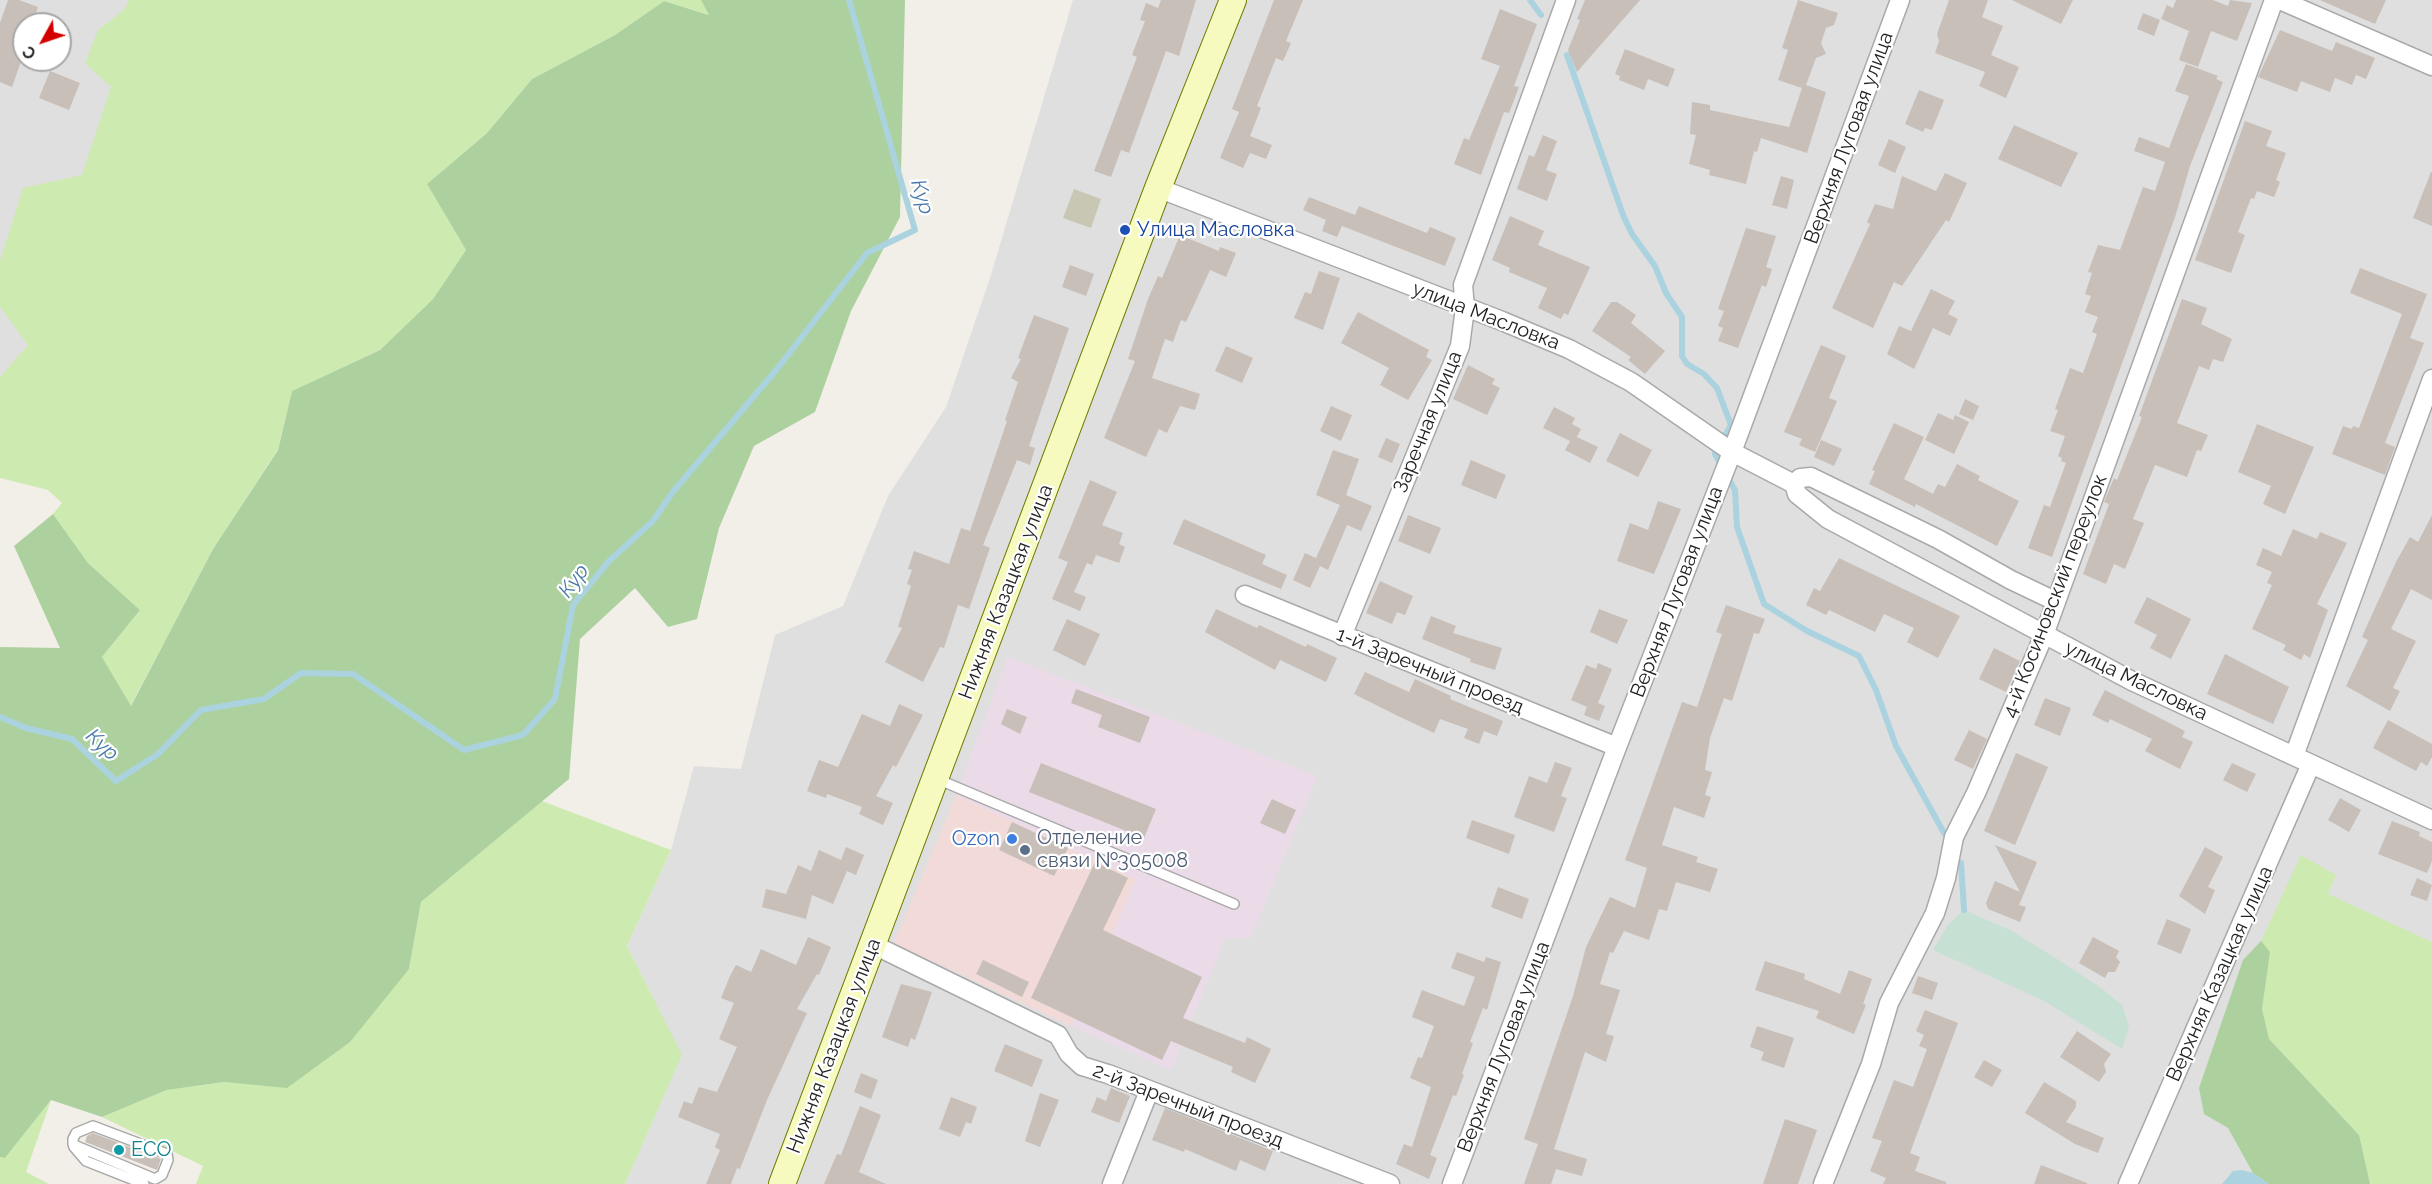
<!DOCTYPE html>
<html>
<head>
<meta charset="utf-8">
<style>
  body { margin:0 }
  #map { position:relative; width:2432px; height:1184px; overflow:hidden; background:#f2efe9; font-family:Raleway,sans-serif }
  canvas { display:block }
  .north { position:absolute; left:12px; top:12px; width:60px; height:60px; box-sizing:border-box; background:#fff; border:2px solid #a7a7a7; border-radius:50%; rotate:230deg; font-size:16px; font-weight:700; line-height:24px; text-align:center; color:#222 }
  .north::after { content:''; display:block; margin:auto; width:21px; height:27px; background:#d40000; clip-path:polygon(50% 0,100% 100%,50% 72%,0 100%) }
</style>
</head>
<body>
<div id="map">
<canvas width="2432" height="1184"></canvas>
<div class="north">С</div>
</div>
<script>
const context = document.querySelector('canvas').getContext('2d');
context.lineJoin = 'round';
function fillPath(path, color) {
  context.fillStyle = color;
  context.fill(path, 'evenodd');
}
function shape(rows) {
  const path = new Path2D();
  for (const r of rows) {
    path.moveTo(r[0], r[1]);
    for (let i = 2; i < r.length; i += 2) path.lineTo(r[i], r[i + 1]);
  }
  return path;
}
function strokePath(path, color, width, dash) {
  context.strokeStyle = color;
  context.lineWidth = width;
  context.lineCap = dash ? 'butt' : 'round';
  context.setLineDash(dash || []);
  context.stroke(path);
}
function drawText(font, color, halo, rows, align = 'center') {
  context.font = font + ' Raleway,sans-serif';
  context.lineWidth = 4.5;
  context.setLineDash([]);
  context.textBaseline = 'middle';
  context.strokeStyle = halo;
  context.fillStyle = color;
  for (const [text, x, y, turn = 0] of rows) {
    context.save();
    context.translate(x, y);
    context.rotate((+turn || 0) * Math.PI / 180);
    context.textAlign = isNaN(turn) ? turn : align;
    if (halo) context.strokeText(text, 0, 0);
    context.fillText(text, 0, 0);
    context.restore();
  }
}
fillPath(shape([
  [0,0,214,0,0,403],
  [24,24,60,24,60,60,24,60],
  [1073,0,2432,0,2432,1184,625,1184,681,1055,627,946,671,850,694,766,741,769,775,635,843,606,888,496,946,407,990,278]
]), '#e0dfdf');
fillPath(shape([
  [956,795,1136,879,1071,1026,894,943]
]), '#f2dad9');
fillPath(shape([
  [1008,657,1317,776,1251,938,1225,939,1171,1070,1071,1026,1136,879,956,795]
]), '#ebdbe8');
fillPath(shape([
  [1074,189,1101,199,1091,228,1063,218]
]), '#c7c7b4');
fillPath(shape([
  [129,0,701,0,710,15,664,1,615,35,532,79,487,133,427,184,466,250,433,299,380,350,292,391,278,449,213,549,130,707,102,657,140,610,88,563,53,514,62,503,48,490,0,478,0,377,28,345,0,307,0,261,23,188,82,175,111,87,85,63,98,30,125,9],
  [542,801,671,850,627,946,682,1055,625,1184,196,1184,203,1166,102,1117,167,1090,224,1082,287,1087,409,969,421,902],
  [2301,855,2336,875,2328,894,2432,942,2432,1184,2370,1184,2359,1135,2269,1039,2262,1009,2269,952,2261,941],
  [51,1100,26,1172,49,1184,0,1184,0,1157,5,1158]
]), '#cdebb0');
fillPath(shape([
  [701,0,905,0,900,217,851,311,815,412,754,446,719,528,697,619,668,627,635,588,580,639,569,779,421,902,409,969,350,1042,287,1088,224,1082,167,1090,102,1117,51,1100,5,1158,0,1157,0,647,60,648,14,546,53,514,88,563,140,610,102,657,131,706,213,549,278,450,292,391,380,350,433,299,466,250,427,184,487,133,532,79,615,35,664,1,709,15],
  [2261,941,2270,952,2262,1009,2269,1039,2359,1135,2370,1184,2269,1184,2253,1173,2228,1128,2204,1114,2199,1088,2243,960]
]), '#add19e');
fillPath(shape([
  [1964,910,2010,930,2051,955,2101,988,2122,1005,2129,1026,2122,1049,2046,1002,1933,950,1948,925]
]), '#c6e0d4');
fillPath(shape([
  [2242,1170,2253,1173,2269,1184,2222,1184,2233,1171]
]), '#aad3df');
strokePath(shape([
  [1530,0,1541,15],
  [1567,55,1623,215,1632,234,1655,266,1666,293,1682,317,1682,356,1687,364,1704,374,1717,388,1731,425,1715,454,1722,467],
  [1727,476,1735,490,1737,527,1764,604,1807,631,1859,656,1876,690,1896,746,1944,833],
  [0,717,26,728,72,739,116,781,158,754,201,710,264,699,301,673,353,674,464,750,523,735,555,699,573,605,609,561,653,521,672,493,777,369,867,253,915,230,849,0],
  [1961,863,1964,910]
]), '#aad3df', 6);
fillPath(shape([
  [8,0,19,0,38,7,32,24,24,24,24,53,12,87,0,82,0,23],
  [1161,0,1196,0,1179,56,1166,51,1129,153,1121,150,1111,177,1094,171,1137,57,1132,55,1145,21,1140,20,1146,3,1158,8],
  [1274,0,1303,0,1286,41,1291,43,1283,61,1276,58,1257,106,1261,108,1250,136,1272,145,1266,159,1250,153,1243,168,1220,158,1239,112,1232,109],
  [1585,0,1640,0,1577,72,1568,50,1580,20,1577,19],
  [1798,0,1838,13,1834,25,1826,28,1821,43,1826,54,1816,58,1806,85,1826,92,1807,153,1761,138,1757,152,1754,151,1746,184,1709,175,1710,170,1689,164,1696,135,1690,134,1692,102,1710,105,1710,110,1789,127,1802,88,1778,80,1788,50,1782,48],
  [1949,0,1988,0,1982,17,2003,26,1991,55,2019,67,2006,98,1979,86,1985,72,1935,53,1939,41,1937,34],
  [2012,0,2073,0,2061,24],
  [2176,0,2213,0,2228,6,2230,0,2252,3,2237,41,2211,31,2198,67,2179,60,2189,31,2161,19,2167,5,2173,8],
  [2320,0,2386,0,2375,24],
  [1500,9,1537,24,1514,86,1519,87,1509,113,1504,112,1481,175,1454,164,1464,138,1469,140,1500,66,1481,59],
  [2143,13,2160,20,2154,36,2137,29],
  [2280,30,2332,51,2336,42,2375,58,2366,79,2356,75,2352,85,2335,78,2330,92,2301,81,2297,92,2258,77],
  [1625,49,1675,69,1668,87,1648,79,1644,90,1619,80,1620,76,1615,74],
  [2186,64,2218,76,2216,79,2223,82,2190,166,2175,217,2052,557,2028,548,2044,505,2050,507,2066,463,2061,461,2062,458,2058,456,2065,436,2050,431,2058,410,2055,409,2070,368,2083,373,2097,334,2092,332,2098,317,2085,312,2091,296,2085,294,2092,273,2088,272,2098,245,2120,250,2143,187,2155,191,2165,162,2134,151,2139,137,2169,148,2189,96,2175,91],
  [50,71,80,83,69,110,39,98],
  [1919,90,1944,100,1932,130,1925,128,1923,132,1905,124],
  [2245,121,2272,131,2266,146,2286,153,2276,180,2280,182,2274,197,2257,191,2254,199,2251,198,2238,232,2245,235,2231,273,2195,260],
  [2014,125,2078,153,2061,187,1998,159],
  [1543,135,1557,141,1546,170,1557,174,1547,201,1517,189,1529,155,1534,157],
  [1889,139,1906,147,1895,173,1878,165],
  [2431,172,2432,172,2432,226,2413,218],
  [1945,173,1967,183,1949,222,1946,220,1902,286,1894,282,1873,328,1832,308,1870,224,1867,222,1875,204,1893,209,1902,176,1936,191],
  [1781,176,1794,180,1787,209,1772,205],
  [1309,197,1355,215,1359,206,1427,233,1430,227,1456,238,1445,266,1342,226,1337,237,1322,231,1326,220,1303,210],
  [1510,216,1544,231,1538,245,1590,267,1568,315,1564,313,1561,319,1538,308,1547,288,1509,272,1510,268,1492,260],
  [1746,228,1776,236,1766,267,1772,269,1766,287,1762,285,1738,348,1718,341,1723,328,1718,326,1724,311,1718,309],
  [1180,235,1219,251,1220,247,1236,253,1226,277,1210,270,1186,322,1181,320,1173,342,1165,339,1152,378,1200,394,1195,410,1180,406,1167,433,1159,429,1146,457,1104,438,1135,361,1128,359,1148,299,1158,276,1162,278],
  [1070,265,1094,274,1086,296,1062,287],
  [2360,268,2427,294,2410,338,2424,343,2385,443,2395,447,2385,475,2332,454,2343,426,2352,429,2353,426,2359,428,2402,314,2350,293],
  [1319,271,1340,278,1323,330,1294,318,1305,292,1311,294],
  [1931,289,1955,301,1948,314,1958,319,1950,336,1933,328,1914,369,1887,354,1899,326,1911,331],
  [2182,299,2207,308,2201,324,2232,339,2223,362,2213,359,2209,370,2199,366,2177,423,2208,435,2201,451,2197,450,2187,477,2155,465,2133,519,2144,523,2125,569,2114,564,2106,584,2083,574,2109,504,2104,502,2114,478,2117,480,2142,417,2139,416],
  [1611,302,1617,302,1636,315,1631,323,1665,351,1645,374,1628,360,1631,357,1592,331],
  [1358,312,1429,350,1426,357,1432,360,1408,400,1380,385,1389,368,1341,343],
  [1034,315,1069,328,1029,446,1035,448,1030,465,1017,460,983,545,990,548,969,609,958,605,944,648,940,647,923,682,885,662,902,628,898,627,911,586,907,584,912,570,908,569,914,551,949,564,961,528,970,531,1007,421,1005,420,1018,382,1011,378,1021,359,1018,358],
  [1821,345,1846,356,1829,398,1837,401,1815,452,1799,445,1802,439,1784,432],
  [1226,346,1253,358,1242,383,1215,371],
  [1468,365,1495,379,1492,384,1500,388,1487,415,1453,399],
  [1965,399,1979,406,1973,420,1959,414],
  [1331,406,1352,415,1341,441,1320,431],
  [1554,407,1575,418,1572,424,1581,429,1577,437,1598,447,1590,463,1565,450,1570,441,1543,428],
  [1938,413,1953,420,1955,415,1969,422,1954,454,1925,440],
  [1894,423,1924,437,1904,479,1933,494,1938,484,1945,487,1957,464,1980,476,1978,480,2019,501,1997,546,1916,504,1915,507,1869,484,1875,471,1872,470],
  [2257,424,2314,447,2285,514,2263,504,2271,486,2238,472],
  [1620,433,1652,450,1638,477,1606,461],
  [1386,438,1400,444,1392,463,1378,457],
  [1821,440,1842,449,1834,466,1814,457],
  [1333,450,1359,459,1346,495,1372,506,1361,531,1347,525,1328,570,1320,566,1310,588,1293,580,1305,553,1316,558,1340,505,1316,495],
  [1471,460,1506,475,1496,499,1461,485],
  [1090,480,1117,492,1102,525,1123,533,1119,544,1125,547,1119,563,1096,555,1092,565,1087,563,1074,592,1086,597,1080,611,1052,599,1068,562,1058,558],
  [1658,501,1681,509,1654,574,1617,561,1630,523,1648,530],
  [1408,515,1441,528,1430,554,1398,541],
  [2432,515,2432,600,2411,589,2391,629,2416,641,2393,688,2400,691,2390,711,2346,686,2368,640,2362,637,2365,630,2396,562,2410,537,2418,542],
  [1184,519,1266,555,1262,564,1287,575,1281,589,1173,544],
  [2293,529,2317,539,2320,532,2347,543,2317,604,2328,610,2310,658,2304,654,2301,660,2283,650,2286,645,2252,629,2272,585,2267,583,2272,572,2256,565,2263,548,2281,556],
  [1839,558,1960,616,1938,658,1907,642,1914,628,1884,614,1875,632,1829,610,1826,615,1806,605,1814,588,1820,591],
  [1380,581,1413,596,1405,615,1397,612,1392,624,1366,613],
  [2147,597,2191,619,2171,659,2150,648,2157,635,2134,623],
  [1726,605,1765,619,1759,634,1754,633,1732,701,1724,698,1710,738,1705,770,1712,772,1705,795,1711,797,1704,818,1674,807,1662,845,1698,857,1696,862,1718,869,1710,892,1676,882,1667,911,1659,909,1649,940,1624,931,1613,953,1610,952,1600,984,1620,990,1606,1034,1614,1036,1606,1062,1585,1052,1554,1149,1587,1159,1582,1176,1556,1169,1551,1184,1524,1184,1538,1144,1524,1139,1573,996,1586,947,1610,897,1635,908,1647,868,1625,860,1682,702,1697,707,1722,634,1716,632],
  [1216,609,1257,628,1259,625,1306,647,1307,644,1337,658,1326,682,1280,660,1275,670,1205,632],
  [1599,609,1628,620,1617,644,1590,632],
  [1431,616,1456,626,1453,633,1502,648,1495,670,1470,662,1471,659,1422,639],
  [1067,619,1100,634,1085,666,1053,650],
  [1994,648,2020,661,2006,692,1979,679],
  [2225,654,2289,687,2273,724,2207,694],
  [1598,663,1612,669,1598,703,1605,706,1599,721,1584,715,1587,707,1571,700,1586,665,1596,669],
  [1365,672,1409,692,1415,679,1451,696,1450,699,1503,721,1497,736,1484,731,1479,744,1464,738,1468,729,1440,719,1434,733,1398,716,1354,694],
  [1076,689,1150,717,1140,743,1098,727,1102,715,1071,703],
  [2105,690,2185,731,2182,737,2193,742,2180,769,2145,751,2152,739,2110,719,2108,723,2092,715],
  [2045,698,2071,708,2060,736,2034,725],
  [899,704,923,715,896,767,893,765,876,796,893,803,883,825,859,814,862,807,827,794,826,798,807,791,819,760,838,767,862,714,890,726],
  [1007,709,1027,717,1020,734,1001,724],
  [2388,720,2432,744,2432,757,2427,766,2421,762,2416,771,2373,748],
  [1969,730,1987,739,1973,769,1954,760],
  [2016,753,2048,767,2015,845,1984,831],
  [1555,762,1572,768,1561,796,1567,798,1554,832,1514,817,1529,776,1547,783],
  [1041,763,1156,809,1144,838,1029,792],
  [2232,763,2256,774,2247,792,2223,780],
  [2340,798,2361,810,2349,832,2328,820],
  [1272,799,1296,810,1285,834,1260,823],
  [1472,820,1515,835,1509,854,1466,838],
  [2392,821,2420,832,2419,836,2432,842,2432,861,2427,873,2378,854],
  [1012,822,1068,848,1054,876,999,850],
  [1995,845,2037,862,2019,905,2026,907,2020,922,1988,909,1986,903,1995,881,2020,892],
  [846,847,864,855,856,875,847,871,833,904,812,895,806,919,762,907,766,889,786,894,798,865,811,871,819,850,841,860],
  [2205,847,2223,857,2208,887,2215,890,2205,914,2179,896],
  [1095,862,1128,878,1103,930,1202,977,1183,1018,1245,1043,1247,1037,1271,1049,1255,1083,1231,1072,1233,1067,1171,1041,1162,1060,1031,998],
  [2417,878,2432,885,2427,901,2410,895],
  [1498,887,1529,899,1522,919,1491,907],
  [2167,919,2191,929,2181,954,2157,944],
  [808,937,831,947,819,975,817,974,797,1009,807,1013,767,1100,740,1169,737,1168,731,1184,706,1184,720,1150,715,1147,720,1134,678,1117,684,1101,692,1104,699,1087,717,1092,737,1047,719,1039,734,1003,721,998,730,976,736,965,751,972,761,949,796,965],
  [2093,937,2119,951,2116,957,2120,962,2115,972,2108,972,2105,978,2079,963],
  [1457,952,1484,962,1486,957,1501,962,1487,1010,1483,1008,1470,1042,1473,1043,1462,1074,1464,1075,1456,1096,1453,1095,1430,1155,1437,1158,1429,1179,1396,1164,1404,1144,1412,1147,1431,1087,1410,1078,1418,1057,1422,1058,1434,1026,1412,1017,1422,990,1464,1006,1475,977,1451,968],
  [983,960,1029,982,1022,997,976,974],
  [1765,961,1805,974,1804,979,1840,994,1849,970,1872,979,1863,1004,1866,1005,1854,1034,1816,1018,1819,1011,1755,990],
  [1918,976,1938,983,1932,1000,1912,993],
  [901,984,932,992,915,1040,911,1038,908,1047,882,1037],
  [1925,1010,1958,1023,1910,1153,1920,1157,1915,1171,1946,1182,1946,1184,1883,1184,1886,1178,1870,1171,1882,1141,1872,1138,1894,1080,1913,1087,1927,1049,1919,1046,1924,1035,1916,1031],
  [1757,1026,1794,1038,1784,1068,1761,1060,1764,1052,1750,1047],
  [2077,1031,2111,1054,2104,1064,2106,1072,2099,1082,2060,1057],
  [1005,1044,1043,1060,1032,1087,994,1071],
  [1984,1060,2002,1070,1992,1087,1974,1077],
  [861,1073,878,1080,871,1099,854,1092],
  [2044,1082,2076,1101,2076,1107,2066,1122,2104,1138,2098,1153,2075,1144,2025,1113],
  [1111,1088,1130,1096,1119,1123,1091,1112,1097,1097,1106,1101],
  [1040,1093,1059,1100,1040,1147,1025,1141],
  [951,1097,977,1107,971,1124,966,1122,960,1137,939,1129],
  [860,1106,881,1115,859,1172,886,1184,824,1184,837,1154,841,1155],
  [1165,1108,1273,1151,1265,1171,1240,1160,1236,1171,1185,1149,1184,1152,1152,1140],
  [1785,1119,1817,1130,1798,1184,1763,1184],
  [93,1133,161,1159,157,1170,85,1142,87,1136],
  [2041,1165,2087,1183,2087,1184,2034,1184]
]), '#c7bfb8');
const lane = shape([
  [937,779,1234,904],
  [74,1145,155,1179,162,1175,168,1160,167,1154,93,1126,76,1133,73,1139,73,1144,74,1147,86,1161,144,1184]
]);
const street = shape([
  [2280,0,2432,66],
  [1158,188,1502,321,1569,349,1631,382,1732,452,1794,484,1797,494,1828,519,2132,681,2432,820],
  [1794,484,1800,478,1811,477,1938,539,2011,580,2055,601],
  [1245,595,1617,747],
  [1342,636,1460,346,1465,308,1463,285,1566,0],
  [2294,756,2432,379],
  [872,944,1058,1035,1069,1054,1082,1066,1108,1074,1390,1184],
  [1112,1184,1149,1091],
  [1452,1184,1617,747,1732,452,1900,0],
  [1823,1184,1871,1064,1889,1003,1935,913,1946,878,1954,837,1976,793,2044,635,2274,0],
  [2128,1184,2311,764]
]);
const secondary = shape([
  [782,1184,1158,188,1233,0]
]);
strokePath(lane, '#a9a9a9', 12);
strokePath(street, '#a9a9a9', 21);
strokePath(secondary, '#707d05', 28);
strokePath(lane, '#fff', 9);
strokePath(street, '#fff', 18);
strokePath(secondary, '#f7fabf', 26);
for (const [x, y, r, color] of [
  [1125,230,6,"#1a4fb4"],
  [1012,839,6,"#3f7fe0"],
  [1025,850,6,"#5c6f8a"],
  [119,1150,6,"#0f9aa8"]
]) {
  const dot = new Path2D();
  dot.arc(x, y, r, 0, 2 * Math.PI);
  context.fillStyle = color;
  context.fill(dot);
  strokePath(dot, '#fff', 2);
}
drawText('20px', '#222', '#fff', [
  ["Верхняя Луговая улица",1849,138,-70],
  ["улица Масловка",1486,316,21],
  ["Заречная улица",1428,422,-68],
  ["Нижняя Казацкая улица",1006,592,-69],
  ["Верхняя Луговая улица",1677,592,-69],
  ["4-й Косиновский переулок",2055,596,-69],
  ["1-й Заречный проезд",1430,671,22],
  ["улица Масловка",2136,681,26],
  ["Верхняя Казацкая улица",2220,974,-66],
  ["Нижняя Казацкая улица",834,1046,-69],
  ["Верхняя Луговая улица",1504,1047,-69],
  ["2-й Заречный проезд",1188,1106,21]
]);
drawText('20px', '#164399', '#fff', [
  ["Улица Масловка",1137,230]
], 'left');
drawText('20px', '#4e5e75', '#fff', [
  ["Отделение",1037,838],
  ["связи №305008",1037,861]
], 'left');
drawText('20px', '#366cbe', '#fff', [
  ["Ozon",1000,839]
], 'right');
drawText('20px', '#0d838f', '#fff', [
  ["ECO",131,1150]
], 'left');
drawText('italic 21px', '#4a7aab', '#fff', [
  ["Кур",922,197,74],
  ["Кур",574,581,-54],
  ["Кур",102,745,42]
]);
</script>
</body>
</html>
